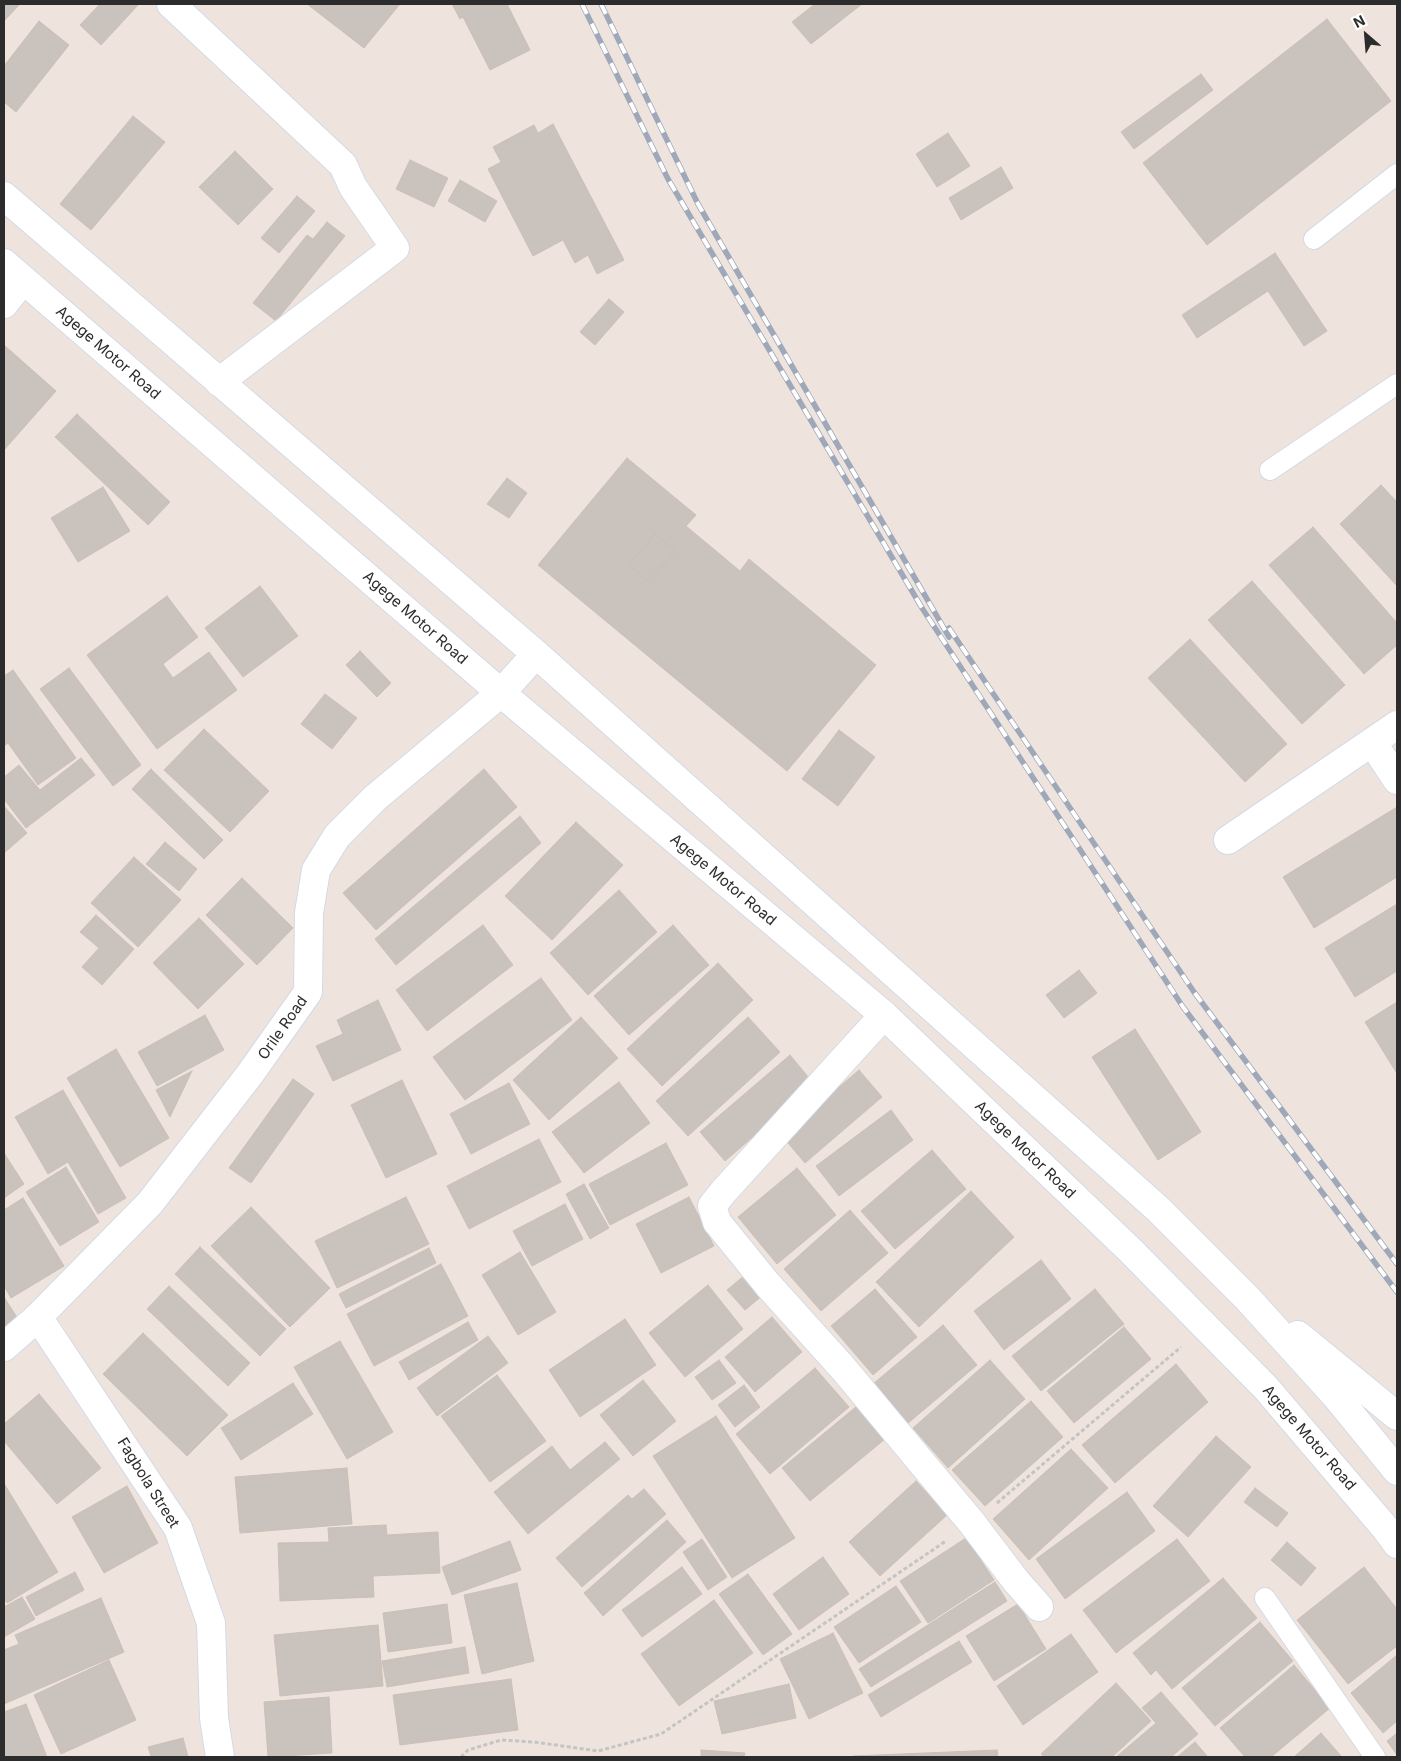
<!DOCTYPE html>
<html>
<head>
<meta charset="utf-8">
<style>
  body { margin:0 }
  #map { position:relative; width:1401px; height:1761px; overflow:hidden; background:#efe4dd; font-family:Inter,sans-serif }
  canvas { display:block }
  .frame { position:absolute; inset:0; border:5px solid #2c2c2c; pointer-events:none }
  .north { position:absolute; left:1341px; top:10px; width:50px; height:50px; -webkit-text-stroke:4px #fff; paint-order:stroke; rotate:333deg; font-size:14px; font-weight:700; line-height:20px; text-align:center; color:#2c2c2c }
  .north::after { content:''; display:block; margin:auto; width:18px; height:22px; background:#2c2c2c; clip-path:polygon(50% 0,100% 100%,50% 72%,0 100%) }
</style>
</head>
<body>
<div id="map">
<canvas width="1401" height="1761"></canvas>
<div class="frame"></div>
<div class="north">N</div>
</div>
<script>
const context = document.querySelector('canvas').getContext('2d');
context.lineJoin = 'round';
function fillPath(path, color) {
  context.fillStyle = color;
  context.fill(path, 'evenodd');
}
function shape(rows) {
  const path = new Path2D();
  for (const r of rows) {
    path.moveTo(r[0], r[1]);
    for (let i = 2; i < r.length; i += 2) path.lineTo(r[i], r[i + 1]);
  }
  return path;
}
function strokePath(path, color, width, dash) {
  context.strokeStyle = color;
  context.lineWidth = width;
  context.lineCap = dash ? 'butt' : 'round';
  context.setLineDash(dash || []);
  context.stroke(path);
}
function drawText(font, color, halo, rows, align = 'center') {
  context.font = font + ' Inter,sans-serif';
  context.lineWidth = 4;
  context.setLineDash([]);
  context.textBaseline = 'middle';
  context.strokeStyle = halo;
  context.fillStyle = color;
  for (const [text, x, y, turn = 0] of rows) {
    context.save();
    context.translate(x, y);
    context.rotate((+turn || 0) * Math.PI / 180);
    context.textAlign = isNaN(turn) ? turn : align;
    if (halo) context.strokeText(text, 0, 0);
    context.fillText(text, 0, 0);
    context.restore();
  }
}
const building = shape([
  [4,4,20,4,4,21,4,4],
  [100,4,139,4,101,45,80,25,100,4],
  [307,4,400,4,364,48,307,4],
  [452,4,507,4,530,50,490,70,463,17,460,19,452,4],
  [815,4,862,4,811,44,792,22,815,4],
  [1327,19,1391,101,1207,245,1143,163,1327,19],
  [39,21,69,45,16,112,4,102,4,66,39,21],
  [1201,74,1213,90,1134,149,1121,132,1201,74],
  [133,116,165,142,91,230,60,204,133,116],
  [553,124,624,260,597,274,588,255,575,263,563,240,533,256,488,169,501,162,493,147,534,125,538,133,553,124],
  [948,133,970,166,937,187,916,154,948,133],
  [235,151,273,189,238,225,199,187,235,151],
  [410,160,448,178,434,207,396,189,410,160],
  [1001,167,1013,188,961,220,949,198,1001,167],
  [460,180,497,201,485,222,448,201,460,180],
  [297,196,315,211,279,253,261,238,297,196],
  [327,222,345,236,276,321,253,303,307,235,313,239,327,222],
  [1275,253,1327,331,1304,346,1268,291,1197,338,1182,315,1275,253],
  [609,299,624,312,595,345,580,332,609,299],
  [4,345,56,391,4,450,4,345],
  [77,414,170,502,148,525,55,437,77,414],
  [627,458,696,515,686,526,740,571,749,559,876,665,787,771,538,565,627,458],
  [655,534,675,551,649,582,629,565,655,534],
  [507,478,527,493,509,518,487,504,507,478],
  [1381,485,1397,502,1397,586,1340,524,1381,485],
  [103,487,130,531,78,562,51,518,103,487],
  [1313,527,1397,623,1397,645,1364,674,1269,565,1313,527],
  [655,534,675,551,649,582,629,565,655,534],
  [1252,581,1345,685,1302,724,1208,620,1252,581],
  [260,586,298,636,243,677,205,628,260,586],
  [167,596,198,637,163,664,173,678,209,652,237,690,157,749,87,655,167,596],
  [1190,639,1287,744,1245,782,1148,678,1190,639],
  [360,651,391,683,377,697,346,665,360,651],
  [69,668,141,765,113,786,40,689,69,668],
  [13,670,76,758,38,785,8,743,4,746,4,676,13,670],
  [325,694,357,718,332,749,301,724,325,694],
  [204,729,269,791,230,832,164,770,204,729],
  [839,730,875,757,838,806,802,779,839,730],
  [81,758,95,775,26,828,4,799,4,777,19,765,40,790,81,758],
  [151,769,223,840,204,859,132,789,151,769],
  [484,769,517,807,376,930,343,893,484,769],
  [4,806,27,833,4,853,4,806],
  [1397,807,1397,877,1314,928,1283,877,1397,807],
  [520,816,541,843,396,965,375,939,520,816],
  [576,822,623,865,552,940,505,896,576,822],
  [165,842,197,869,179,891,146,864,165,842],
  [134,857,181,900,138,947,91,903,134,857],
  [242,878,293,928,257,965,206,915,242,878],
  [619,890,657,932,588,995,550,953,619,890],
  [1397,904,1397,971,1355,997,1325,948,1397,904],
  [96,915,134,949,102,985,82,967,99,948,80,932,96,915],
  [199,918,244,964,198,1009,153,963,199,918],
  [483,925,513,965,427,1031,396,990,483,925],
  [673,925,709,965,629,1035,594,996,673,925],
  [718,963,753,1000,662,1086,627,1049,718,963],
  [1079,970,1097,993,1064,1018,1046,995,1079,970],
  [541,978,572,1020,465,1100,433,1057,541,978],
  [378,1000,401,1050,333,1081,316,1046,343,1034,337,1020,378,1000],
  [1397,1002,1397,1072,1396,1072,1365,1022,1397,1002],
  [205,1015,224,1050,157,1086,138,1052,205,1015],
  [581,1017,618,1058,549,1120,513,1080,581,1017],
  [748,1017,780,1052,688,1136,656,1101,748,1017],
  [1135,1029,1201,1132,1158,1160,1092,1057,1135,1029],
  [116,1049,169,1138,120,1167,67,1078,116,1049],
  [790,1055,814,1084,725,1161,700,1132,790,1055],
  [859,1070,882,1097,805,1163,782,1136,859,1070],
  [192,1071,170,1117,156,1090,192,1071],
  [293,1079,314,1094,251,1183,229,1168,293,1079],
  [402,1080,437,1154,386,1178,351,1105,402,1080],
  [619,1082,650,1123,584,1173,552,1132,619,1082],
  [509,1083,530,1124,471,1154,450,1114,509,1083],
  [63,1090,126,1198,98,1214,68,1162,48,1174,15,1117,63,1090],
  [891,1110,913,1140,839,1196,816,1166,891,1110],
  [539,1139,561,1182,469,1229,447,1186,539,1139],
  [666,1143,688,1185,610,1225,589,1184,666,1143],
  [932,1150,966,1189,895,1249,861,1211,932,1150],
  [4,1153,24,1184,4,1198,4,1153],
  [66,1167,99,1222,60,1246,26,1192,66,1167],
  [797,1168,836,1215,777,1264,738,1217,797,1168],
  [584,1184,609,1228,590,1239,566,1194,584,1184],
  [971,1191,1014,1237,919,1327,876,1282,971,1191],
  [406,1197,429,1244,337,1288,315,1241,406,1197],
  [689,1197,714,1246,661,1273,636,1224,689,1197],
  [23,1198,64,1266,11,1298,4,1286,4,1210,23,1198],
  [565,1204,583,1239,532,1266,513,1231,565,1204],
  [251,1207,330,1288,290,1327,211,1246,251,1207],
  [850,1210,888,1253,821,1311,784,1269,850,1210],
  [200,1247,286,1329,260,1356,175,1274,200,1247],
  [429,1248,436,1263,346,1308,339,1294,429,1248],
  [520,1252,556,1312,518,1335,482,1275,520,1252],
  [1041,1260,1071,1299,1004,1350,974,1311,1041,1260],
  [441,1264,468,1316,374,1366,347,1314,441,1264],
  [745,1275,762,1296,745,1310,727,1290,745,1275],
  [708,1285,743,1329,685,1377,649,1333,708,1285],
  [169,1286,250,1363,228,1386,147,1309,169,1286],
  [875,1289,917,1337,873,1375,831,1326,875,1289],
  [1095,1289,1124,1324,1041,1391,1012,1356,1095,1289],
  [4,1297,18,1319,4,1328,4,1297],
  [772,1317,802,1352,755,1392,725,1357,772,1317],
  [625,1319,656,1365,580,1417,549,1370,625,1319],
  [468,1322,478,1340,409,1380,399,1362,468,1322],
  [943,1325,977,1365,907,1424,873,1384,943,1325],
  [1124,1327,1151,1359,1074,1423,1047,1391,1124,1327],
  [143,1333,228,1415,187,1456,103,1374,143,1333],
  [488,1336,508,1363,437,1416,417,1388,488,1336],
  [340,1341,393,1432,347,1459,294,1367,340,1341],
  [719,1360,736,1383,712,1400,695,1377,719,1360],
  [990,1360,1025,1399,948,1468,913,1428,990,1360],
  [1176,1364,1208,1402,1115,1483,1082,1445,1176,1364],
  [815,1368,849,1407,770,1474,736,1434,815,1368],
  [497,1375,546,1441,490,1482,441,1416,497,1375],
  [643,1380,676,1421,633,1456,600,1415,643,1380],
  [293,1383,313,1414,241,1460,221,1428,293,1383],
  [744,1385,760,1407,735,1427,718,1405,744,1385],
  [39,1394,101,1468,57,1504,4,1441,4,1424,39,1394],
  [1031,1401,1063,1437,985,1506,952,1470,1031,1401],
  [857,1406,885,1439,810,1501,782,1468,857,1406],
  [716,1416,795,1538,732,1578,653,1456,716,1416],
  [1216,1436,1251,1467,1188,1537,1153,1506,1216,1436],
  [605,1442,620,1459,528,1534,494,1492,552,1446,570,1470,605,1442],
  [1071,1449,1108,1488,1029,1560,993,1519,1071,1449],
  [347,1468,352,1524,240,1533,235,1477,347,1468],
  [916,1481,947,1515,880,1576,849,1542,916,1481],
  [5,1485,58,1572,7,1603,4,1598,5,1485],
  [127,1486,158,1543,104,1573,72,1517,127,1486],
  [1255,1488,1288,1513,1277,1527,1244,1502,1255,1488],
  [644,1489,666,1514,582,1587,556,1558,628,1495,632,1499,644,1489],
  [1127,1492,1155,1531,1065,1599,1036,1559,1127,1492],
  [667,1520,686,1542,603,1616,584,1593,667,1520],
  [386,1525,387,1535,438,1532,440,1573,373,1576,374,1597,280,1601,278,1543,329,1542,328,1528,386,1525],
  [966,1538,994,1580,928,1623,900,1581,966,1538],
  [702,1539,727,1577,708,1590,683,1552,702,1539],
  [1177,1539,1210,1581,1116,1653,1083,1610,1177,1539],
  [510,1541,521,1570,452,1595,442,1567,510,1541],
  [1287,1542,1316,1568,1301,1586,1271,1560,1287,1542],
  [823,1557,849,1594,799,1630,773,1594,823,1557],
  [682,1567,702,1594,642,1637,622,1610,682,1567],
  [1364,1567,1397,1609,1397,1646,1348,1684,1297,1620,1364,1567],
  [75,1572,84,1590,36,1616,26,1597,75,1572],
  [748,1574,792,1634,763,1655,719,1594,748,1574],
  [1223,1578,1257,1618,1172,1689,1156,1670,1151,1675,1133,1653,1223,1578],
  [995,1582,1007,1601,871,1687,859,1669,995,1582],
  [517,1583,534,1661,482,1674,464,1595,517,1583],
  [896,1586,921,1622,859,1663,834,1627,896,1586],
  [22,1597,35,1619,4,1637,4,1607,22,1597],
  [101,1598,124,1652,4,1704,4,1650,19,1644,15,1635,101,1598],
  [714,1600,753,1653,679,1706,641,1654,714,1600],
  [447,1604,452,1643,388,1652,383,1613,447,1604],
  [1018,1604,1046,1649,994,1681,966,1636,1018,1604],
  [1260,1622,1293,1661,1215,1726,1182,1688,1260,1622],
  [378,1625,383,1686,280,1696,274,1635,378,1625],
  [833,1633,863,1693,809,1719,780,1659,833,1633],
  [1071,1634,1098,1672,1023,1725,997,1686,1071,1634],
  [959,1641,972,1662,881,1717,868,1695,959,1641],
  [465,1647,469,1673,387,1687,382,1661,465,1647],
  [1397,1655,1397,1721,1383,1733,1351,1693,1397,1655],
  [109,1660,136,1720,61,1754,34,1695,109,1660],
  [1294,1665,1330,1708,1271,1757,1245,1757,1220,1728,1294,1665],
  [511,1679,518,1730,400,1745,393,1695,511,1679],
  [1116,1683,1151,1721,1112,1757,1045,1757,1041,1754,1116,1683],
  [789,1684,796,1718,722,1734,714,1701,789,1684],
  [1161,1692,1198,1734,1171,1757,1116,1757,1156,1723,1142,1708,1161,1692],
  [329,1697,332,1753,268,1757,264,1702,329,1697],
  [26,1704,47,1757,4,1757,4,1712,26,1704],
  [1321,1733,1342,1757,1294,1757,1321,1733],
  [1397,1733,1397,1755,1387,1741,1397,1733],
  [183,1738,188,1757,147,1757,151,1756,148,1747,183,1738],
  [1195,1742,1208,1757,1177,1757,1195,1742],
  [701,1750,745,1753,744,1757,701,1757,701,1750],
  [997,1750,998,1757,853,1757,853,1756,997,1750]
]);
fillPath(building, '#cac2bc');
strokePath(building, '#cbbfb6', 1);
const lane = shape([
  [1314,239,1397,174],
  [1270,470,1397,384],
  [1265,1598,1375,1757]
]);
const street = shape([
  [171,4,343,165,353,187,395,248,219,382],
  [4,304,23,280],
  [1372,742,1397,780],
  [1228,840,1397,725],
  [884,1015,724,1191,712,1206,717,1222,768,1285,842,1367,972,1523,1016,1581,1039,1607],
  [38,1317,178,1528,211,1623,214,1718,220,1757]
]);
const secondary = shape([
  [4,196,536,654,1158,1209,1247,1298,1335,1395,1397,1471],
  [4,263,501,693,884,1015,1130,1250,1266,1388,1386,1529,1397,1544],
  [1298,1335,1397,1416],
  [4,1347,38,1317,150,1203,250,1074,308,992,309,913,316,870,337,836,375,798,501,693,536,654]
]);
strokePath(lane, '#d2dae6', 22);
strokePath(street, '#d2dae6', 30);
strokePath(secondary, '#d2dae6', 30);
strokePath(shape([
  [997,1503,1181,1347],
  [461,1757,468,1750,501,1740,534,1742,598,1751,661,1734,946,1541]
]), '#c4c4c4', 3, [4, 2.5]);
strokePath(lane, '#fff', 20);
strokePath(street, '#fff', 28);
strokePath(secondary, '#fff', 28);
const rail = shape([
  [582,4,668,179,922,608,1183,1007,1397,1292],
  [601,4,698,204,949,637],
  [949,628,1194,992,1397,1264]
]);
strokePath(rail, '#9fa8b9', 5.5);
strokePath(rail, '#fff', 4, [11]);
drawText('15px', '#2c2c2c', '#fff', [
  ["Agege Motor Road",108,353,41],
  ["Agege Motor Road",415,618,41],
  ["Agege Motor Road",723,880,40],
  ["Orile Road",283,1028,-55],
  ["Agege Motor Road",1025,1150,44],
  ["Agege Motor Road",1309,1438,49],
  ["Fagbola Street",148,1483,58]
]);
</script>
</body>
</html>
